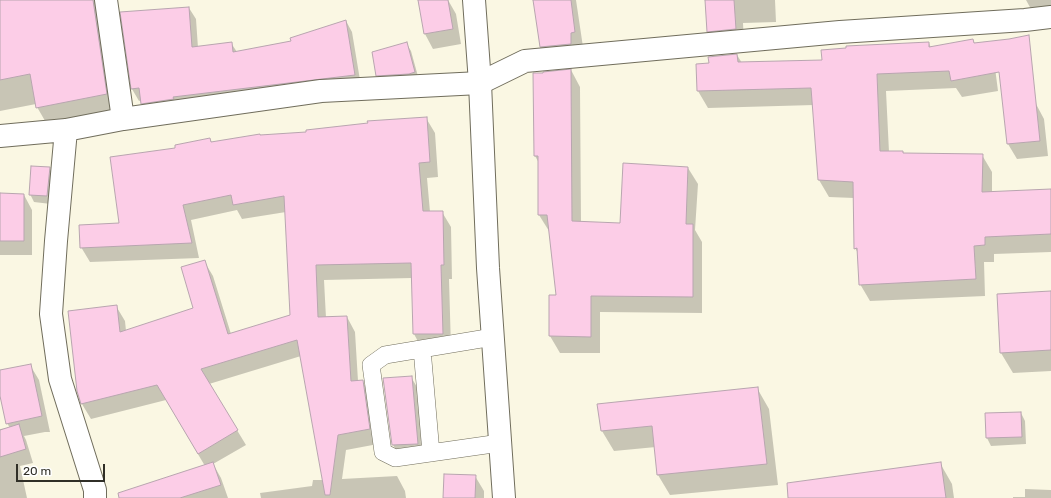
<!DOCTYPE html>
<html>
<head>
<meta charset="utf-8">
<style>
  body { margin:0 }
  #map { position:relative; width:1051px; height:498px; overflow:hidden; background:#faf7e3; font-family:Rubik,sans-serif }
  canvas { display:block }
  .scale { position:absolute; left:16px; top:464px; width:89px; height:18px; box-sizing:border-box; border:2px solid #302f27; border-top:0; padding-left:5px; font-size:12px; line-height:14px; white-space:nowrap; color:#302f27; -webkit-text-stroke:3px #fff; paint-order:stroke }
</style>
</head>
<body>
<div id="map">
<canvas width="1051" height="498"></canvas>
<div class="scale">20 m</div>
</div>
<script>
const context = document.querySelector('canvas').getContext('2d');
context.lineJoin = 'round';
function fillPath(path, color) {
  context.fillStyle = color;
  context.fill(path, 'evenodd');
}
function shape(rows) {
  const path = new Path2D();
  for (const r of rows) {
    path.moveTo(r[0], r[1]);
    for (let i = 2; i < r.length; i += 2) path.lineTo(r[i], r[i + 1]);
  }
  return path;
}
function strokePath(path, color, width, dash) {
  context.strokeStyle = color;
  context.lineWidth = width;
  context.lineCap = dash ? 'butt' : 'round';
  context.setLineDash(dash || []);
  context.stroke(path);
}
fillPath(shape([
  [0,0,99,0,117,113,48,126,37,107,36,104,0,111],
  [419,0,448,0,456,14,461,44,433,49,425,34],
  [534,0,576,0,583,47,549,62,540,47],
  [706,0,775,0,776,22,743,23,744,44,717,46,708,31],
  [1026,0,1051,0,1051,7,1031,9],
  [189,8,196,19,198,48,231,43,237,52,292,41,346,21,352,32,361,86,149,115,142,103,142,100,139,101,132,89,129,63],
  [973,40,975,44,994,60,998,91,962,97,956,88,886,91,889,152,903,152,904,154,982,155,992,172,992,192,1051,190,1051,252,994,254,994,262,984,262,985,296,870,301,860,284,858,253,855,248,854,198,829,197,819,180,814,105,708,108,698,91,710,64,737,55,742,63,823,61,929,43,931,48],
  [406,43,411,51,419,80,381,83,377,75],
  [571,70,580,87,581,223,621,224,688,168,698,184,695,230,702,242,702,313,600,312,600,353,560,353,550,336,550,296,557,296,549,231,539,215,539,163,535,156],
  [1036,104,1044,119,1048,156,1017,159,1008,144,1004,106],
  [426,118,435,133,438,177,427,178,430,212,442,212,451,227,452,279,449,279,451,348,422,349,414,334,412,278,324,280,326,318,347,317,355,332,358,381,362,381,371,396,378,444,346,450,342,479,397,476,405,491,406,498,261,498,260,493,312,486,313,480,323,480,301,356,209,384,246,445,213,464,221,478,228,498,141,498,205,466,166,400,91,419,82,404,78,391,116,306,125,321,126,331,195,309,204,261,213,276,231,334,291,316,286,212,242,219,237,210,191,220,199,258,90,262,81,247,121,224,177,149,210,139,212,143,260,136,307,133],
  [49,168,54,176,51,204,34,202,30,194],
  [0,194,24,195,32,210,32,255,0,255],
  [1051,292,1051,371,1013,373,1001,353],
  [30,365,39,380,50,432,45,432,24,436,26,440,33,463,20,466,27,498,0,498,0,429,10,428,7,423,0,392,0,371],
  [411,377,420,392,426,459,402,460,393,445,384,379],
  [757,388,769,409,778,485,670,495,658,475,656,447,614,451,602,431],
  [1021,413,1025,421,1026,444,991,446,987,438,986,414],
  [940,463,952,484,954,498,829,498],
  [475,476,484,491,484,498,444,498],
  [1025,489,1051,490,1051,498,1013,498,1013,497,1025,497]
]), '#0003');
const building = shape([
  [0,0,93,0,107,94,36,108,30,74,0,80,0,0],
  [418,0,448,0,453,29,424,34,418,0],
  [533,0,571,0,575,32,571,33,571,44,540,47,533,0],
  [705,0,734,0,736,29,707,32,705,0],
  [189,7,192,47,232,42,233,52,291,41,290,38,346,20,355,75,173,97,174,99,141,104,139,88,131,89,120,12,189,7],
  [1029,35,1040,141,1007,144,999,72,951,81,949,71,877,74,880,151,903,151,903,153,983,154,982,192,1051,189,1051,234,985,237,985,245,974,246,976,279,859,285,857,248,854,249,853,182,818,180,811,88,697,91,696,64,709,63,708,57,737,54,738,62,822,60,821,50,846,48,846,46,929,42,929,47,973,39,974,43,1009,39,1029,35],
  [407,42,415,72,409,74,376,76,372,52,407,42],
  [571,69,572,221,620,223,623,163,688,167,686,224,693,224,693,297,591,296,591,337,549,336,549,295,556,295,547,215,538,215,538,156,534,156,533,73,543,73,543,72,571,69],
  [427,117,430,162,419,163,423,211,443,211,444,265,441,265,443,334,413,334,411,263,316,265,318,317,347,316,351,381,363,380,370,429,338,435,330,495,325,495,297,340,201,369,238,430,198,454,157,385,81,404,77,391,68,311,117,305,120,332,193,308,181,267,205,260,228,334,290,315,284,196,233,205,231,195,183,205,192,243,80,248,79,225,119,223,110,157,175,148,175,145,210,138,211,142,260,134,260,135,306,132,306,130,368,123,367,121,427,117],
  [31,166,50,167,47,196,29,195,31,166],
  [0,193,24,194,24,241,0,241,0,193],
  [1051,291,1051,350,1000,353,997,294,1051,291],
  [31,364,42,416,6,424,0,396,0,370,31,364],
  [412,376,418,444,392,445,383,378,412,376],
  [758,387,767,464,657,475,652,426,601,431,597,404,758,387],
  [1021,412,1022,437,986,438,985,413,1021,412],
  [19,424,26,449,0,457,0,430,19,424],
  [213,462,221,485,180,498,119,498,118,493,213,462],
  [941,462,946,498,788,498,787,483,941,462],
  [444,474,476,475,475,498,443,498,444,474]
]);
fillPath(building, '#fccde7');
strokePath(building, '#b8a5af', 1);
const service = shape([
  [493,337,385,355,371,365,383,452,395,458,500,443],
  [422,349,431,453]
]);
const minor = shape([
  [106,0,123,119],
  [66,130,56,241,51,314,60,379,95,490,95,498],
  [0,136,66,130,123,119,321,91,480,83,525,61,840,32,1025,20,1051,17]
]);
const tertiary = shape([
  [474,0,480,83,488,268,504,498]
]);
strokePath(service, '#706d5c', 18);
strokePath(minor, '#706d5c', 24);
strokePath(tertiary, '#706d5c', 24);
strokePath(service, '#fff', 17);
strokePath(minor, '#fff', 22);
strokePath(tertiary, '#fff', 22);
</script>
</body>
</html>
